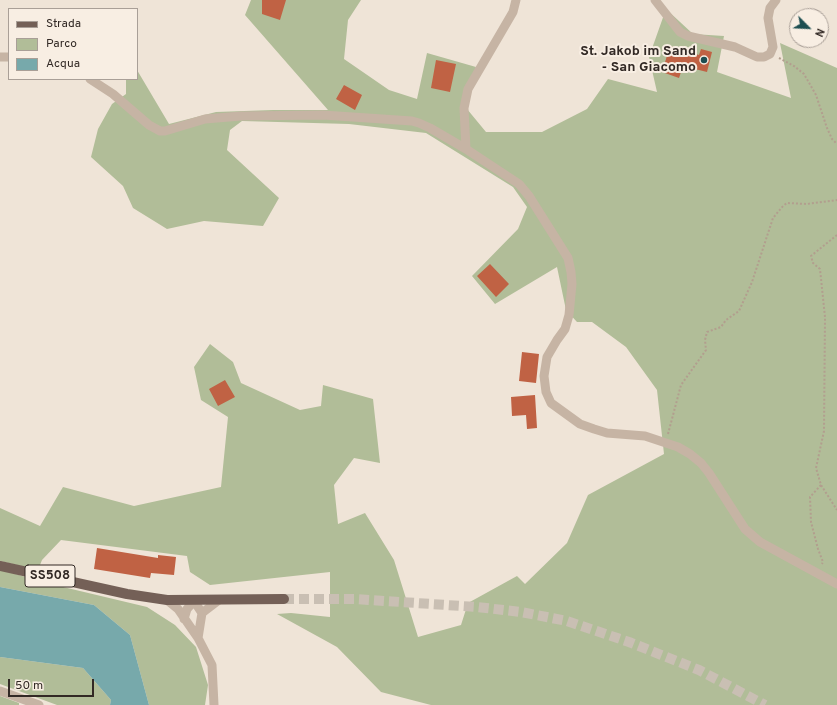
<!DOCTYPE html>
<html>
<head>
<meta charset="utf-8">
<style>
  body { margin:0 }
  #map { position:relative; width:837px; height:705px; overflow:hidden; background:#efe4d7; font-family:Overpass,sans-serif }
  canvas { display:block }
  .legend { position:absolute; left:8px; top:8px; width:130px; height:72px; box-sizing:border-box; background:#f8eee3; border:1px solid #a99f97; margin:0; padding:5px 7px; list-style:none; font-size:12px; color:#322925 }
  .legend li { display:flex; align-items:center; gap:8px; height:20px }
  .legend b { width:20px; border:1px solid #a99f97 }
  .north { position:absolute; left:789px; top:8px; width:40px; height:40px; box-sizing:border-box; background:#f8eee3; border:1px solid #a99f97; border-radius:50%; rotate:114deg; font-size:11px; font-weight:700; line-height:16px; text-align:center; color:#322925 }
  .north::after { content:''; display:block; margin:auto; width:14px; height:18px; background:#1d4e51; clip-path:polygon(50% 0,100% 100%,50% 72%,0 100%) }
  .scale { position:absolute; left:8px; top:679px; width:86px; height:18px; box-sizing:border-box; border:2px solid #322925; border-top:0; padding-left:5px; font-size:12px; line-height:14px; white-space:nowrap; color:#322925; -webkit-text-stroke:3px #f8eee3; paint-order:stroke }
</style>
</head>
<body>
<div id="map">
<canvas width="837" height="705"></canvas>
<ul class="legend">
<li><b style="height:5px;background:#746057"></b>Strada</li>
<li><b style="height:11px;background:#b1bd98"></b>Parco</li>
<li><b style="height:11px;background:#77a9ab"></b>Acqua</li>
</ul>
<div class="north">N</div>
<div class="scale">50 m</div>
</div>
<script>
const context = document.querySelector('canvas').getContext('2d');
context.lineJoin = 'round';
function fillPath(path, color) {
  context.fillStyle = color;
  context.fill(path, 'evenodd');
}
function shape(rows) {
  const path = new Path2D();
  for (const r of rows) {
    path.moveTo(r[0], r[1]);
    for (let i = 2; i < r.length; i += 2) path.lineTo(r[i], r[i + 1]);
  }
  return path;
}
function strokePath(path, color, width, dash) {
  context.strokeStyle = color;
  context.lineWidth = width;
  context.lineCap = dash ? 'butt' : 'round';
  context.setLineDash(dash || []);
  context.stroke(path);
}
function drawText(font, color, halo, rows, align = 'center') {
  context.font = font + ' Overpass,sans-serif';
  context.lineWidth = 4;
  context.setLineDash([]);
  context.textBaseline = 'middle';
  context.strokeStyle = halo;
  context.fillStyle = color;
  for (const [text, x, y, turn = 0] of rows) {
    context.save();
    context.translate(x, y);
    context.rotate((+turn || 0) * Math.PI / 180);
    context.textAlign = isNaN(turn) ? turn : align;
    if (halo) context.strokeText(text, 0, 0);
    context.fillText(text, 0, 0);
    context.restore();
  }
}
fillPath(shape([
  [251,0,361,0,348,20,344,59,389,90,417,99,427,53,476,67,467,109,486,132,542,132,587,109,608,79,657,92,649,57,666,9,693,34,724,36,717,72,791,98,780,43,837,68,837,705,431,705,381,692,337,647,277,614,291,613,330,617,330,572,210,585,190,572,187,556,61,540,42,560,38,570,0,561,0,508,40,526,63,487,134,506,221,487,228,417,201,400,194,367,210,344,233,362,241,383,300,410,321,406,323,385,373,399,380,463,354,458,334,485,338,524,365,513,394,560,418,637,461,625,468,603,517,576,525,584,567,543,588,495,664,454,657,390,626,347,592,322,577,322,566,310,557,267,495,304,472,276,518,229,527,207,513,187,426,133,349,124,242,121,230,130,227,150,279,198,263,226,204,221,167,229,133,208,123,186,91,157,98,129,112,104,126,94,126,79,137,79,137,70,169,124,216,112,273,110,328,110,245,15],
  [0,569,38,581,147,607,175,625,196,647,208,685,205,705,149,705,130,635,94,605,0,587],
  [0,657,83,668,111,700,110,705,57,705,0,684],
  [0,696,19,703,19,705,0,705]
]), '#b1bd98');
fillPath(shape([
  [0,587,94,605,130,635,149,705,110,705,111,700,83,668,0,657]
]), '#77a9ab');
fillPath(shape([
  [262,0,286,0,280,20,262,14],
  [670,46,699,55,701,49,712,52,707,72,683,66,679,78,662,72],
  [436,60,456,64,450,92,431,88],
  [344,85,362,95,355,110,336,99],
  [490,264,509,284,496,297,477,276],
  [522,352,539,354,536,383,519,381],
  [225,380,235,397,218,406,209,389],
  [535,395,537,428,527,429,526,415,512,416,511,397],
  [97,548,158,558,158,555,176,557,174,575,151,573,150,578,94,569]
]), '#c06244');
strokePath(shape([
  [284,599,355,599,477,607,521,612,567,621,629,642,699,670,765,705]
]), '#c9bfb3', 10, [10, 5]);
strokePath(shape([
  [779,58,794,66,804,74,816,95,827,128,832,139,837,144],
  [837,235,811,256,813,263,820,269,825,317,824,431,816,468,821,485,837,510],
  [668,434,681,385,706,350,705,340,707,332,721,327,726,320,739,311,752,282,773,218,783,206,787,203,807,204,837,200],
  [821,485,810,497,811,522,818,549,823,562,822,564]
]), '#b29e8e', 2, [2, 2]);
strokePath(shape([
  [655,0,680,32,688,36,735,47,757,57,764,57,770,54,773,47,768,18,770,8,776,0],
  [0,57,9,57],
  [90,79,113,94,149,125,160,131,165,131,205,119,241,116,323,115,412,121,419,123,430,128,466,149,519,184,529,196,568,258,571,272,572,284,569,315,565,329,557,340,547,357,544,376,546,392,551,403,580,424,594,429,607,433,645,436,678,447,690,454,701,463,709,473,745,529,760,542,837,584],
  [466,149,464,108,468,89,513,12,516,0],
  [167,600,178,609,198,638,212,665,214,705],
  [202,613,219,600],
  [184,619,187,609,194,601,202,613,198,638],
  [0,691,39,705]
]), '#c6b4a4', 9);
strokePath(shape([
  [0,566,127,594,167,600,284,599]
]), '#746057', 10);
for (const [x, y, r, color] of [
  [704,60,4,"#1d4e51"]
]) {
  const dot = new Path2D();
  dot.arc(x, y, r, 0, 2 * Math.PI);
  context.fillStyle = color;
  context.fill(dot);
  strokePath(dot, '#f8eee3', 1.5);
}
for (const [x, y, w] of [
  [50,576,50]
]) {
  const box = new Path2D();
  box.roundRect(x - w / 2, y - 11, w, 22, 3);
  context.fillStyle = '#f8eee3';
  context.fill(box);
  strokePath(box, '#322925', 1);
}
drawText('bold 13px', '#322925', null, [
  ["SS508",50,576]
]);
drawText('bold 14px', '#322925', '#f8eee3', [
  ["St. Jakob im Sand",696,52],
  ["- San Giacomo",696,68]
], 'right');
</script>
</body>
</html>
